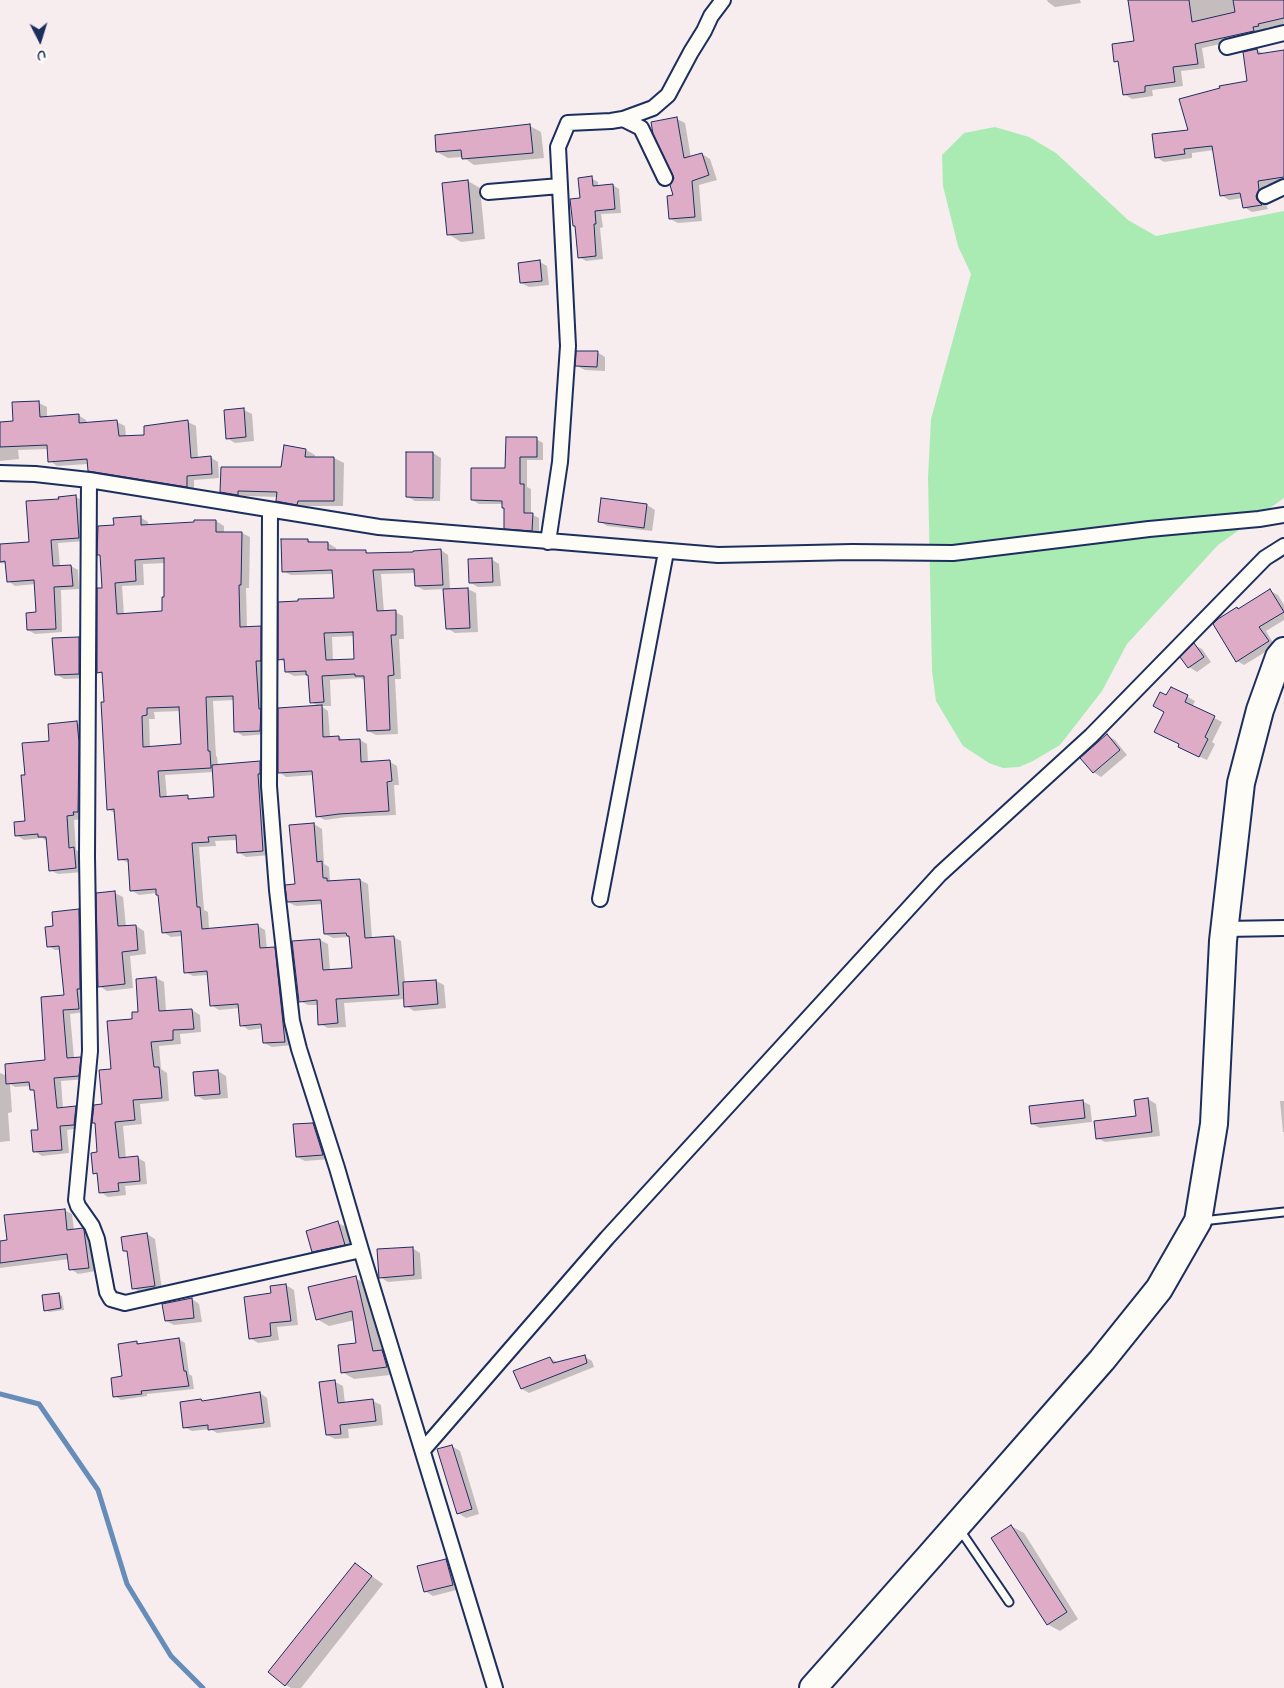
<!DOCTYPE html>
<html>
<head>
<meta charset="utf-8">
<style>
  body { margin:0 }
  #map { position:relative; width:1284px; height:1688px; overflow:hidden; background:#f7ecee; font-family:Mynerve,sans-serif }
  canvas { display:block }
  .north { position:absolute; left:15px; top:15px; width:50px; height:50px; -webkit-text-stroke:4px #fdfcf7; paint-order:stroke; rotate:175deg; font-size:14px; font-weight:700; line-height:20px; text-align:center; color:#1b2f5e }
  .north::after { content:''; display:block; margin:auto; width:18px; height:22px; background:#1b2f5e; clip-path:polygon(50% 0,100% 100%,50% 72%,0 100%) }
</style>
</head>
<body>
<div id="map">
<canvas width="1284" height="1688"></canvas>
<div class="north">U</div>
</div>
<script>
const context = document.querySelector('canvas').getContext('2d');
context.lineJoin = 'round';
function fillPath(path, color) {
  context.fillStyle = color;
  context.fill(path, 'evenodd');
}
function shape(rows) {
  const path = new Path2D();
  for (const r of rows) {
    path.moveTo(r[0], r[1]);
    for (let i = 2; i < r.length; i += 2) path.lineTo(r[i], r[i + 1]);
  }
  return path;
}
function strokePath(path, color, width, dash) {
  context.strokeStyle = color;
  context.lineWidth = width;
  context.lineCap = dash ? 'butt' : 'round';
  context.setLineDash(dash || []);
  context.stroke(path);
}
fillPath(shape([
  [995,127,1029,137,1056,153,1128,220,1156,236,1284,211,1284,498,1218,545,1127,644,1102,691,1060,745,1033,761,1019,767,1003,768,989,763,963,746,936,701,932,671,928,478,931,419,971,274,958,246,943,186,942,155,964,133]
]), '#aaebb4');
fillPath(shape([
  [1047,0,1080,0,1081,3,1055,7,1048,2],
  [1129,0,1284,0,1284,24,1266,28,1266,30,1261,31,1262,35,1202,48,1205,68,1181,71,1183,86,1152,90,1153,96,1132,99,1124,94,1119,63,1116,61,1135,42],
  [1257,50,1264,54,1284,51,1284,182,1265,185,1267,195,1264,201,1268,209,1252,212,1244,207,1242,198,1229,200,1221,195,1214,150,1192,153,1192,158,1164,162,1156,157,1249,82],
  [677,119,685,123,691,158,702,154,710,159,717,180,699,185,702,221,678,223,670,219,675,196],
  [530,126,541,132,544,158,474,165,463,157,448,158,437,152],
  [591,178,598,182,598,187,613,185,619,189,621,213,601,214,603,227,600,228,603,259,586,261,579,257,576,227,574,225,581,199],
  [468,181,480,188,485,239,461,242,448,234],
  [540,262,547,266,549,285,529,287,521,283],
  [597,352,605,357,605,371,585,370,577,366],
  [39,403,47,407,47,418,78,415,86,420,87,424,117,422,125,426,126,437,146,436,145,427,188,422,196,426,198,458,210,457,218,462,219,478,194,480,194,491,97,475,89,470,88,464,57,466,50,461,49,449,18,450,19,459,0,461,0,424,14,422],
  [244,410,252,414,254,441,235,443,227,438],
  [536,439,543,443,543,460,527,460,527,487,531,489,531,514,539,518,539,534,512,532,505,528,505,508,503,504,479,504,472,500,506,469],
  [306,450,315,455,315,458,334,458,344,463,343,506,307,506,307,509,286,506,277,501,278,497,247,496,247,500,231,497,221,492,282,468],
  [433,453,441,458,440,501,415,501,408,497],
  [76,497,83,501,86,541,58,543,60,567,71,566,78,570,79,589,61,590,62,632,35,634,28,630,37,614,35,584,15,586,8,581,7,564,0,563,0,545,30,543,60,500],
  [647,505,655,510,652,531,607,526,599,521],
  [140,517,148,522,148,526,195,524,195,521,216,521,224,526,224,533,242,533,250,537,249,588,246,588,247,628,261,627,268,631,268,734,243,736,236,731,234,700,213,701,216,756,217,757,218,766,260,762,268,767,271,855,246,857,238,852,237,840,215,841,216,846,199,847,204,910,208,912,209,930,258,926,265,930,267,949,274,948,282,953,293,1045,272,1047,264,1043,263,1028,249,1030,241,1025,240,1008,219,1010,211,1005,208,975,193,976,185,972,182,936,171,937,163,932,160,895,157,893,139,895,131,890,129,863,119,859,116,814,108,809,104,675,98,672,103,589,115,526],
  [166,563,165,599,163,612,124,615,122,586,144,585,143,564],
  [180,711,182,745,150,747,149,719,155,719,154,712],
  [214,772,216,799,193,800,187,797,167,798,165,775],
  [308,540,314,543,328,543,336,548,336,552,365,551,370,554,414,554,441,550,448,555,450,590,468,589,476,593,478,632,455,633,447,628,445,589,424,590,416,586,415,573,381,574,384,612,395,612,403,616,404,639,399,639,401,679,395,679,398,734,376,735,368,731,365,681,361,678,330,680,331,706,321,706,328,711,330,737,339,737,345,741,360,740,367,744,368,763,390,762,397,766,399,785,394,785,396,815,347,817,325,820,317,816,314,775,286,777,279,772,320,707,311,702,310,675,294,676,286,672,285,662,279,659,335,599,333,574,291,575,283,571],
  [354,636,356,660,333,661,332,637],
  [491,559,499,564,501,586,478,587,471,583],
  [1270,591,1278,595,1284,605,1284,620,1266,631,1275,646,1244,665,1237,661,1219,620],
  [79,638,87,642,87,678,64,679,56,674,53,639],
  [1194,645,1202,649,1211,662,1197,672,1189,667,1182,657],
  [1171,688,1195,701,1192,707,1222,722,1212,742,1215,744,1207,760,1187,751,1181,744,1165,712,1167,697],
  [77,723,84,727,81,819,74,820,76,850,82,853,83,872,58,874,50,870,47,841,42,838,24,840,16,835,27,822,26,776,50,742],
  [1107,735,1115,740,1127,755,1101,777,1093,772],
  [314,824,322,829,324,864,329,867,330,881,333,882,360,880,368,884,372,938,393,937,401,941,405,983,436,981,444,985,446,1008,414,1011,406,1006,405,999,344,1003,346,1027,328,1028,320,1024,318,1005,308,1005,300,1001,293,942,320,940,328,944,330,971,353,969,350,937,333,938,325,934,323,904,296,906,288,902,296,885],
  [115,893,123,897,126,927,136,926,144,931,146,954,130,956,133,988,107,991,99,986],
  [79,911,86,915,85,1012,70,1014,74,1058,80,1058,88,1062,86,1079,61,1081,63,1109,76,1108,83,1112,81,1128,67,1130,69,1153,42,1156,35,1151,39,1131,36,1092,31,1089,30,1086,15,1087,10,1084,12,1112,8,1113,10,1141,0,1142,0,1073,7,1076,46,1061,65,996,61,950,55,950,48,946,55,927],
  [156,978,164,982,166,1011,192,1010,200,1015,201,1032,180,1034,181,1044,159,1046,161,1069,167,1073,169,1101,140,1104,142,1124,123,1126,126,1159,138,1158,145,1162,147,1184,125,1186,126,1195,108,1197,100,1192,98,1175,94,1173,99,1153,96,1124,93,1123,103,1105,112,1070,133,1020,140,1013],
  [218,1071,226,1076,228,1098,204,1100,196,1095,194,1073],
  [1148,1099,1156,1104,1160,1136,1105,1142,1097,1138,1137,1117],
  [1082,1101,1090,1105,1092,1122,1040,1128,1032,1124],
  [1280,1101,1284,1101,1284,1132,1283,1132],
  [313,1124,321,1129,330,1159,305,1161,297,1157],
  [64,1210,72,1214,74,1230,82,1229,91,1235,96,1271,78,1274,71,1269,69,1259,0,1268,0,1242,8,1241],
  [338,1223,346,1227,353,1249,321,1256,313,1251],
  [147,1234,155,1239,162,1290,141,1293,133,1288,129,1253,124,1251],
  [412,1248,420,1253,422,1279,388,1282,380,1277],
  [355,1278,368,1285,383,1352,394,1358,399,1374,354,1379,342,1372,358,1344,355,1320,329,1326,317,1319],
  [286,1285,294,1290,298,1325,277,1327,279,1340,258,1343,250,1338,273,1294],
  [58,1294,62,1296,64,1310,49,1312,46,1310],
  [192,1299,199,1304,202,1322,174,1325,166,1321],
  [179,1339,185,1343,189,1374,192,1376,194,1389,147,1394,147,1396,121,1400,115,1396,137,1342,140,1344],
  [585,1357,592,1361,594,1367,529,1393,522,1389,550,1358,557,1362],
  [335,1382,343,1386,345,1404,373,1401,381,1405,383,1425,348,1429,349,1438,335,1439,327,1435],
  [260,1393,267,1398,271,1427,217,1433,210,1429,192,1431,184,1427,201,1400,204,1402],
  [452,1446,460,1451,479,1514,466,1518,458,1513],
  [1011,1526,1024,1533,1078,1619,1060,1631,1047,1624],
  [446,1560,454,1565,460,1589,433,1596,425,1591],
  [356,1565,383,1584,301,1688,291,1688,286,1685]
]), '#0003');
strokePath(shape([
  [0,1394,39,1404,98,1490,127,1584,171,1656,203,1688]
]), '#668cb9', 5);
const building = shape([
  [1128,0,1189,0,1192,22,1235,12,1233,0,1284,0,1284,18,1258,24,1259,26,1253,27,1254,31,1195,44,1198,64,1173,67,1175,82,1145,86,1145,92,1123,95,1118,61,1114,62,1112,44,1134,41,1128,0],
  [1257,49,1258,54,1284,50,1284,177,1258,181,1259,190,1256,196,1257,200,1262,205,1243,208,1240,193,1220,196,1212,146,1184,149,1185,154,1155,158,1152,134,1188,130,1179,99,1220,88,1219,86,1247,81,1243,52,1257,49],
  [677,117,684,158,702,153,709,175,692,181,695,217,669,219,667,196,673,195,670,185,674,178,653,134,651,122,677,117],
  [530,124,533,153,462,159,461,150,436,152,435,135,530,124],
  [592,176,593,186,613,184,615,209,595,211,596,224,594,224,596,256,578,258,575,226,573,226,570,199,580,198,578,178,592,176],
  [468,180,473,233,447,235,442,183,468,180],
  [540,260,542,281,520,283,518,263,540,260],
  [576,351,598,351,597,367,575,366,576,351],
  [39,401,40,417,79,414,79,423,117,420,119,436,144,435,144,426,188,420,191,458,211,456,212,474,187,476,187,487,88,471,87,459,48,462,47,445,0,447,0,422,13,421,12,402,39,401],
  [244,408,246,437,226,439,224,410,244,408],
  [506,437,537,437,537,457,520,457,520,484,524,484,524,513,533,513,532,531,504,529,504,508,502,508,502,501,471,500,471,468,505,468,506,437],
  [284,445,306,449,305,457,334,457,334,501,298,501,297,505,276,501,277,492,238,491,238,495,220,492,221,467,281,467,284,445],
  [406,452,433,452,433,498,406,497,406,452],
  [76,495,79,538,51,540,53,566,71,565,73,586,54,587,56,629,27,630,26,613,36,612,34,580,7,582,5,561,0,562,0,544,29,542,26,501,59,499,58,497,76,495],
  [601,498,647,504,644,528,598,522,601,498],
  [141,516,141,525,194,522,194,520,216,520,216,532,242,532,241,585,239,585,240,627,261,626,261,661,256,661,259,709,261,709,260,731,234,732,233,696,206,697,208,751,210,751,211,768,158,771,160,797,188,795,188,799,214,797,212,765,260,761,260,774,258,774,263,851,237,853,236,835,208,837,209,842,192,843,197,907,200,907,202,929,258,924,260,948,275,947,285,1042,263,1043,261,1024,240,1026,238,1004,210,1006,207,971,184,973,181,931,162,933,158,895,156,895,156,889,130,891,128,859,118,860,114,809,107,810,101,702,104,702,102,672,97,673,97,588,102,588,100,555,97,555,98,526,114,525,113,518,141,516],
  [164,558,164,597,162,597,162,611,117,614,115,583,136,581,135,560,164,558],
  [179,707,181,744,143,747,142,716,147,715,147,708,179,707],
  [281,539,308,539,308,542,328,542,328,550,366,550,366,553,413,552,413,551,441,549,443,585,415,586,414,569,373,570,377,611,396,610,396,635,391,635,394,675,388,676,390,730,367,731,364,676,355,676,355,674,322,676,324,702,310,703,308,675,306,675,306,671,285,672,284,659,278,660,278,602,298,601,298,599,334,598,332,570,282,572,281,539],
  [353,632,354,659,326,660,324,633,353,632],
  [492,558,493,582,469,583,468,559,492,558],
  [468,588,470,628,446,629,443,589,468,588],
  [1270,589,1284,612,1259,627,1269,641,1236,662,1213,624,1218,619,1237,607,1238,609,1270,589],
  [79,637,79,674,55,675,52,638,79,637],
  [1194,643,1204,657,1188,668,1180,657,1194,643],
  [1171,687,1188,695,1185,702,1215,716,1205,737,1208,739,1199,757,1178,747,1179,744,1154,732,1164,712,1153,706,1160,692,1166,695,1171,687],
  [322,705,323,737,339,736,339,740,360,739,361,762,390,760,392,781,387,782,389,811,339,814,316,817,312,771,278,773,278,708,322,705],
  [77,721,79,742,78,812,73,812,74,815,67,816,69,848,74,847,76,868,49,871,46,837,38,837,38,834,15,836,14,822,25,821,21,775,25,775,22,743,49,741,48,724,77,721],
  [1107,734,1120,750,1093,773,1080,758,1107,734],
  [314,823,317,862,322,861,323,878,327,878,327,881,360,879,365,938,394,936,399,995,336,999,338,1023,318,1025,317,1000,299,1002,292,941,320,939,323,970,352,968,349,936,347,936,346,933,324,934,321,900,287,902,285,885,295,884,289,825,314,823],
  [115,891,118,926,136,925,138,950,122,952,125,984,98,987,96,893,115,891],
  [79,909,80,989,77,989,79,1009,63,1010,67,1058,81,1057,79,1076,54,1078,57,1108,76,1106,74,1125,60,1126,62,1150,33,1152,31,1130,38,1130,34,1090,30,1090,29,1082,6,1084,5,1064,45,1060,41,997,64,995,59,946,47,947,45,927,53,926,52,912,79,909],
  [156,977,159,1011,192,1009,194,1029,173,1030,173,1040,151,1042,154,1067,159,1067,162,1098,133,1100,135,1120,115,1122,119,1158,138,1156,140,1181,118,1183,119,1191,99,1193,97,1173,93,1174,91,1153,97,1152,95,1123,92,1123,94,1105,102,1104,99,1070,111,1069,107,1021,132,1019,132,1012,138,1012,136,979,156,977],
  [436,980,438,1004,404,1007,403,982,436,980],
  [218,1070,220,1094,195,1096,193,1072,218,1070],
  [1148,1098,1152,1132,1096,1139,1094,1121,1136,1116,1134,1100,1148,1098],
  [1083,1100,1085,1118,1031,1124,1029,1106,1083,1100],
  [313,1123,323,1155,296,1157,293,1124,313,1123],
  [65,1209,67,1230,83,1228,84,1230,89,1268,69,1270,67,1254,0,1263,0,1241,7,1240,4,1215,65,1209],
  [338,1221,345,1245,312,1252,306,1231,338,1221],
  [147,1233,155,1286,132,1289,127,1251,123,1251,121,1237,147,1233],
  [413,1247,414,1275,379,1278,377,1249,413,1247],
  [356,1276,373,1351,382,1350,387,1367,341,1373,338,1345,356,1343,352,1311,316,1320,308,1287,356,1276],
  [286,1284,291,1321,270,1323,271,1336,249,1339,244,1297,271,1293,270,1286,286,1284],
  [59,1293,61,1308,44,1311,42,1295,59,1293],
  [192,1298,194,1318,165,1321,162,1304,192,1298],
  [179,1338,184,1371,186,1371,189,1386,141,1391,142,1394,113,1397,111,1378,122,1376,118,1344,137,1341,137,1344,179,1338],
  [585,1355,587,1363,521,1389,513,1371,550,1357,553,1363,585,1355],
  [335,1380,338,1403,373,1399,376,1421,340,1425,341,1434,326,1435,319,1382,335,1380],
  [260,1392,264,1423,208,1430,208,1425,183,1428,180,1402,201,1399,202,1401,260,1392],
  [452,1445,472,1509,457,1514,437,1449,452,1445],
  [1011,1525,1067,1612,1047,1625,991,1538,1011,1525],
  [446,1559,453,1585,424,1592,417,1566,446,1559],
  [355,1563,372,1576,285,1686,268,1672,355,1563]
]);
fillPath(building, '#dfacc8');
strokePath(building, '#1b2f5e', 1);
const lane = shape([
  [1202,1221,1284,1212],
  [960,1530,1009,1602]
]);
const street = shape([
  [1227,47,1284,33],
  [623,119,653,108,668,95,691,52,704,31,711,16,723,0],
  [488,192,560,186],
  [1265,196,1284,187],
  [0,473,35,474,89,480,379,527,718,555,852,552,953,553,1149,529,1259,519,1284,515],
  [89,480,87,856,90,1051,76,1200,78,1206,92,1226,97,1239,107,1292,111,1299,125,1303,361,1250],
  [270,510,269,786,277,890,292,1021,299,1049,337,1168,361,1250,495,1688],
  [548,542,560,462,568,346,558,147,568,123,611,121,623,119,641,128,665,178],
  [600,899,666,552],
  [1224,929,1284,928],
  [423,1450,607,1238,940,874,1091,736,1265,558,1284,546]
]);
const highway = shape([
  [813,1688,931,1555,1102,1360,1159,1289,1198,1221,1214,1124,1223,941,1241,783,1260,710,1279,657,1284,651]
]);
strokePath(lane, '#1b2f5e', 11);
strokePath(street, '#1b2f5e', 18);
strokePath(highway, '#1b2f5e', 30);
strokePath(lane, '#fdfcf7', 7);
strokePath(street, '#fdfcf7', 14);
strokePath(highway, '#fdfcf7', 26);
</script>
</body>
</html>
